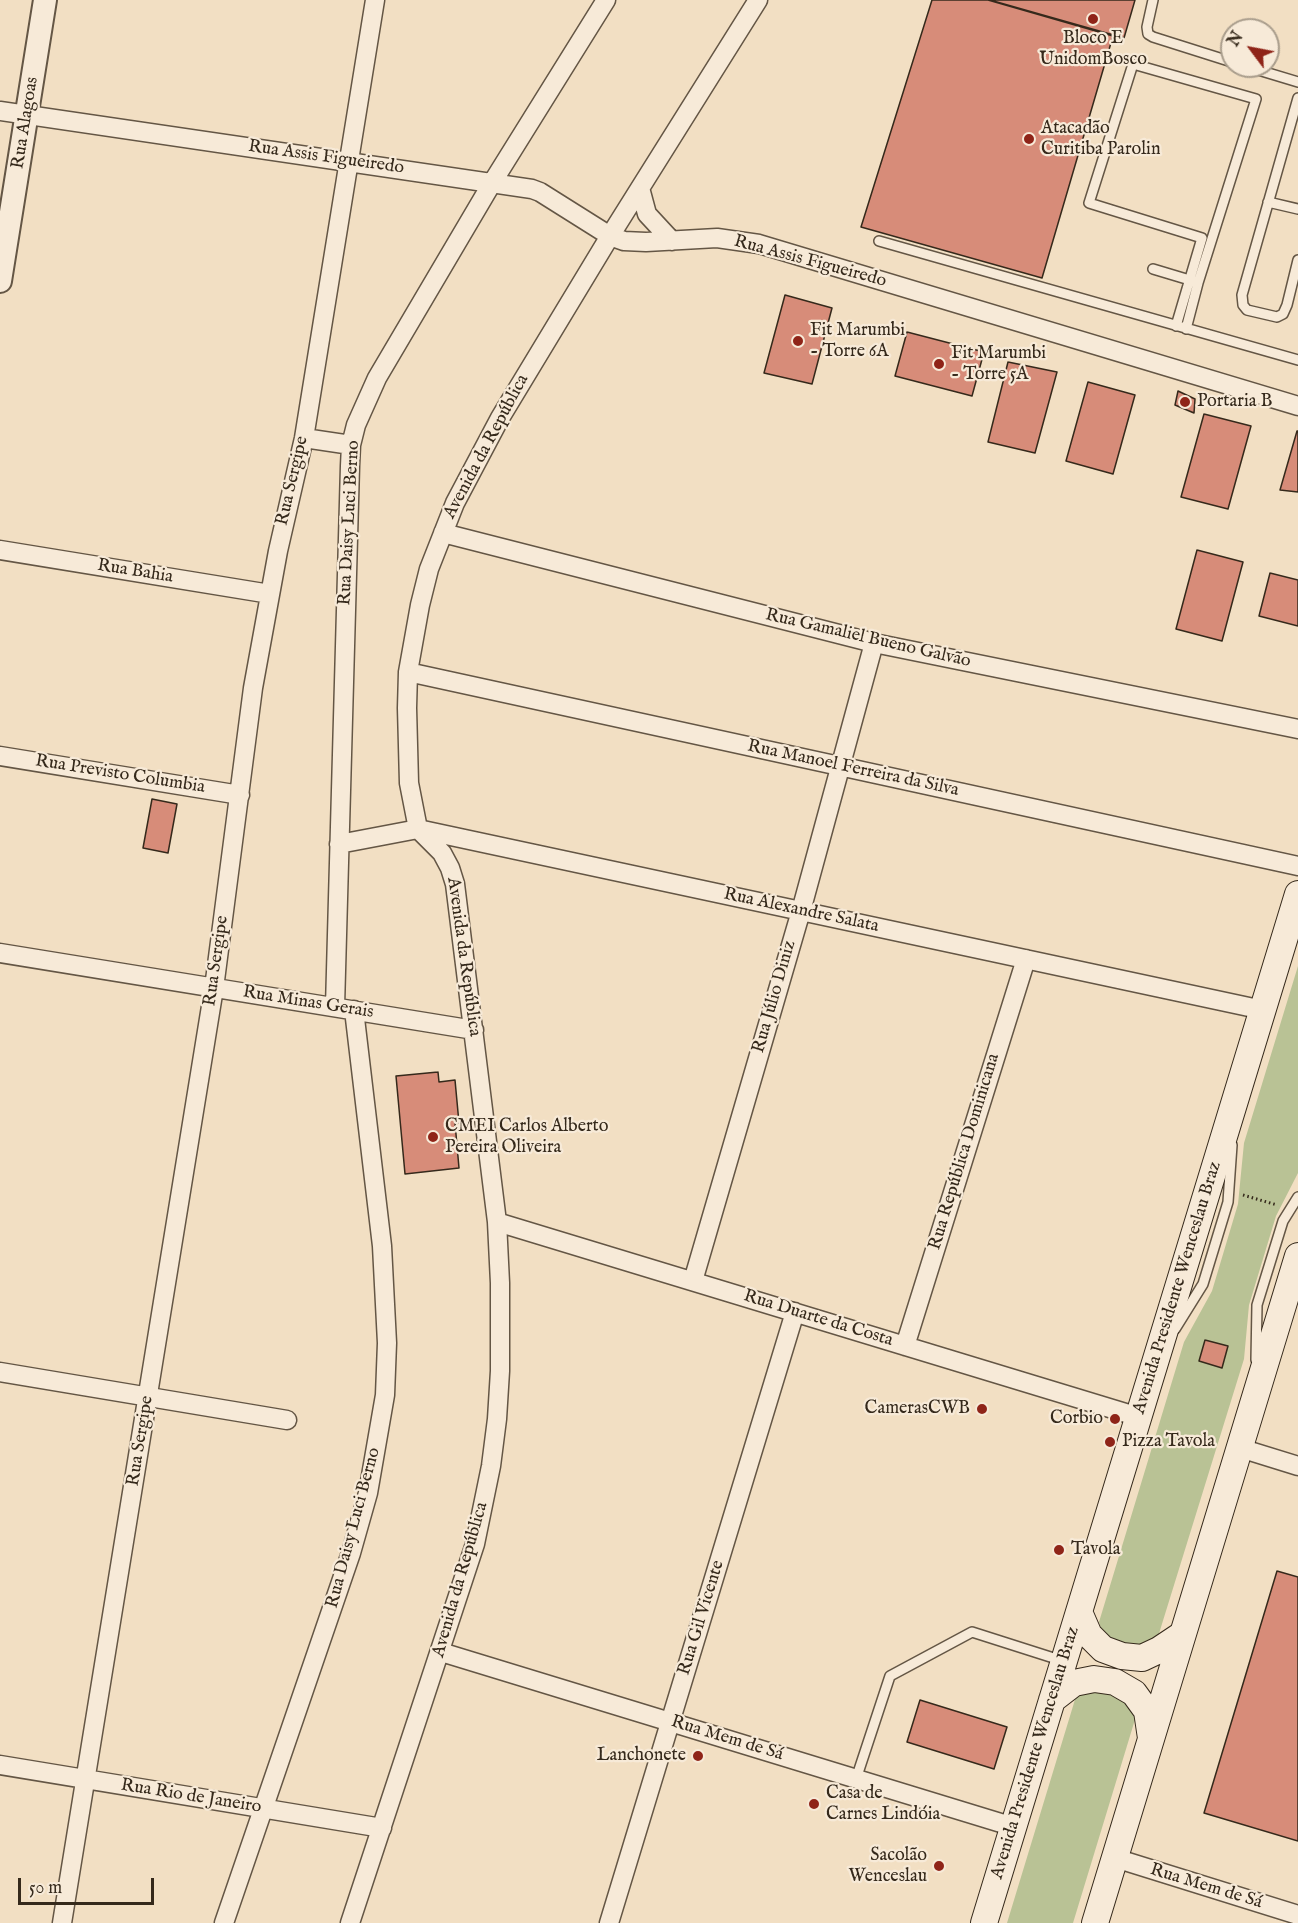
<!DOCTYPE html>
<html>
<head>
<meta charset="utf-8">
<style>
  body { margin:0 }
  #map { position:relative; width:1298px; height:1923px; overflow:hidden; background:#f2dfc3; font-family:"IM FELL English",serif }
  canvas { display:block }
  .north { position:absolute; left:1220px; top:18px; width:60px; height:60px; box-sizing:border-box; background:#f7ead8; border:2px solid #a99d8c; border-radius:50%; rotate:302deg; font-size:16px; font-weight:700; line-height:24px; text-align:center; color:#35291b }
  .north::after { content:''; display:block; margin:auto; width:21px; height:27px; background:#8f2418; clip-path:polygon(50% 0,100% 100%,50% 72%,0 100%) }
  .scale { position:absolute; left:18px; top:1878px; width:136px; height:27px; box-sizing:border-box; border:3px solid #35291b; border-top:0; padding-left:8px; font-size:18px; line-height:21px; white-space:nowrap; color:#35291b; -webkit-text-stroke:4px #f7ead8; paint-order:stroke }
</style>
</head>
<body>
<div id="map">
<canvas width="1298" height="1923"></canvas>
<div class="north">N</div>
<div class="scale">50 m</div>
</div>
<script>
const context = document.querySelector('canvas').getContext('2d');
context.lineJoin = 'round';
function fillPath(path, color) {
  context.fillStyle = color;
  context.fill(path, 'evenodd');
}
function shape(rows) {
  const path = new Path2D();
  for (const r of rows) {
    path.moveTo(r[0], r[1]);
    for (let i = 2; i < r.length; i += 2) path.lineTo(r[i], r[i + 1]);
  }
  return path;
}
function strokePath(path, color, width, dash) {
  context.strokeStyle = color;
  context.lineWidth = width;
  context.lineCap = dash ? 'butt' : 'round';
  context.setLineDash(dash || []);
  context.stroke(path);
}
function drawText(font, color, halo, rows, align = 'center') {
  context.font = font + ' "IM FELL English",serif';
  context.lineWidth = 4.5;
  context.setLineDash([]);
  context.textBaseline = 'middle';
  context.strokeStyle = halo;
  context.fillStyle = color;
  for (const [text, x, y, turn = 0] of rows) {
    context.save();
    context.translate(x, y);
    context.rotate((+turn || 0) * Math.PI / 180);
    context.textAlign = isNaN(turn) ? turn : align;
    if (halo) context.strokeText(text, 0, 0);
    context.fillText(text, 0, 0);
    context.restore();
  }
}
fillPath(shape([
  [1298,966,1298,1173,1276,1216,1249,1305,1244,1359,1157,1640,1148,1647,1112,1642,1103,1635,1099,1622,1184,1342,1212,1291,1238,1204,1244,1143],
  [1088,1687,1121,1692,1137,1713,1073,1923,1007,1923,1077,1693]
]), '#b9c295');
const building = shape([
  [932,0,988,0,1113,36,1042,278,861,227,932,0],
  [990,0,1135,0,1124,38,990,0],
  [785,295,832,308,812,384,764,373,785,295],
  [907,332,984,352,972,396,895,376,907,332],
  [1008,362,1057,372,1035,453,988,442,1008,362],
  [1088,382,1135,395,1113,474,1066,461,1088,382],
  [1178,391,1195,399,1194,413,1175,405,1178,391],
  [1204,414,1251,426,1228,509,1181,497,1204,414],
  [1297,431,1298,431,1298,492,1280,490,1297,431],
  [1197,550,1243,562,1222,641,1176,629,1197,550],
  [1270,573,1298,580,1298,626,1259,616,1270,573],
  [152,799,177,804,168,853,143,848,152,799],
  [438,1072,439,1082,455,1080,459,1123,455,1123,459,1168,405,1174,396,1076,438,1072],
  [1205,1340,1228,1346,1222,1368,1199,1361,1205,1340],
  [1277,1571,1298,1577,1298,1841,1204,1813,1277,1571],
  [920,1700,1007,1727,994,1769,907,1742,920,1700]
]);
fillPath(building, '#d78c79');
strokePath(building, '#35291b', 1.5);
const service = shape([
  [1153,0,1147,27,1148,34,1153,37,1232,62],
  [1245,66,1298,82],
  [1298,98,1242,295,1243,305,1247,310,1277,317,1283,314,1287,305,1298,260],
  [1268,202,1298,209],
  [879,241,1298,360],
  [1153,269,1193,281],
  [1176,326,1202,238,1089,203,1133,64,1256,99,1198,283,1186,329],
  [1175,1329,1203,1284,1228,1202,1232,1145],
  [1256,1360,1257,1305,1283,1221,1298,1197],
  [856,1779,890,1676,972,1632,1063,1661]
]);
const minor = shape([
  [0,111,532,189,540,192,610,236,624,241,646,242,717,238,759,244,1298,406],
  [640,188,647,214,672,241],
  [304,438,351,445],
  [443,533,874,643,1298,729],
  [0,550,270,594],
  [408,672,1298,866],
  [0,756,240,795],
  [339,844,418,829,1263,1010],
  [0,953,474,1030],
  [335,1007,350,466,351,445,356,425,377,378,492,183,606,0],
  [497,1222,1139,1417],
  [693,1281,801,911,874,643],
  [905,1346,1026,959],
  [0,1372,287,1420],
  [1240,1448,1298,1466],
  [441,1652,1014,1827],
  [0,1765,382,1828],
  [1115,1858,1298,1915],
  [62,1923,214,988,253,688,278,551,304,438,375,0],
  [224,1923,351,1553,368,1493,385,1395,387,1343,382,1246,354,1010],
  [350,1923,475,1544,491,1466,497,1419,500,1371,500,1283,497,1222,455,884,450,868,442,853,418,829,409,783,407,708,408,672,420,605,429,569,455,503,500,418,610,236,758,0],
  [609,1923,795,1312]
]);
const tertiary = shape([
  [0,281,45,0]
]);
const secondary = shape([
  [1079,1612,1089,1635,1103,1649,1122,1656,1142,1658,1159,1650,1183,1634],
  [1052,1700,1074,1683,1094,1679,1115,1682,1134,1693,1147,1711,1151,1738],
  [984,1923,1298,894],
  [1095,1923,1298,1256]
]);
strokePath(service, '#645645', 12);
strokePath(minor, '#645645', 21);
strokePath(tertiary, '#645645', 26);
strokePath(secondary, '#35291b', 28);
strokePath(shape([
  [1243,1195,1277,1205]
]), '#35291b', 3, [1.5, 3]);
strokePath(service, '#f7ead8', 9);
strokePath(minor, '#f7ead8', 18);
strokePath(tertiary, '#f7ead8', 22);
strokePath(secondary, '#f7ead8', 26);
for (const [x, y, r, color] of [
  [1093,19,6,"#8f2418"],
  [1029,139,6,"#8f2418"],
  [798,341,6,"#8f2418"],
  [939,364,6,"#8f2418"],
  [1185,402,6,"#8f2418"],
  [433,1137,6,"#8f2418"],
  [982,1409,6,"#8f2418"],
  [1115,1419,6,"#8f2418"],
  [1110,1442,6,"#8f2418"],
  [1059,1550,6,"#8f2418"],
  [698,1756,6,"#8f2418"],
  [814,1804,6,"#8f2418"],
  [939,1866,6,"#8f2418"]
]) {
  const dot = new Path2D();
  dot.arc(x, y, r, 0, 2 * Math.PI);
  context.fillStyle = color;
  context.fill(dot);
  strokePath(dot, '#f7ead8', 2);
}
drawText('18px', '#35291b', '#f7ead8', [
  ["Bloco E",1093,39,"center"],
  ["UnidomBosco",1093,60,"center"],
  ["Atacadão",1041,129],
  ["Curitiba Parolin",1041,150],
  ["Fit Marumbi",810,331],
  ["- Torre 6A",810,352],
  ["Fit Marumbi",951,354],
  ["- Torre 5A",951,375],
  ["Portaria B",1197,402],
  ["CMEI Carlos Alberto",445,1127],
  ["Pereira Oliveira",445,1148],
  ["CamerasCWB",970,1409,"right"],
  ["Corbio",1103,1419,"right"],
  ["Pizza Tavola",1122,1442],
  ["Tavola",1071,1550],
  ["Lanchonete",686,1756,"right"],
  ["Casa de",826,1794],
  ["Carnes Lindóia",826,1815],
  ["Sacolão",927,1856,"right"],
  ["Wenceslau",927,1877,"right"]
], 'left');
drawText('18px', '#35291b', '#f7ead8', [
  ["Rua Alagoas",26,123,-81],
  ["Rua Assis Figueiredo",326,158,8],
  ["Rua Assis Figueiredo",810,262,15],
  ["Avenida da República",487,447,-62],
  ["Rua Sergipe",293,481,-77],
  ["Rua Daisy Luci Berno",350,523,-87],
  ["Rua Bahia",135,572,9],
  ["Rua Gamaliel Bueno Galvão",868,639,13],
  ["Rua Manoel Ferreira da Silva",853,769,12],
  ["Rua Previsto Columbia",120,775,9],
  ["Rua Alexandre Salata",801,911,12],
  ["Avenida da República",463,957,82],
  ["Rua Sergipe",217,961,-82],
  ["Rua Júlio Diniz",775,997,-74],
  ["Rua Minas Gerais",308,1003,9],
  ["Rua República Dominicana",965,1152,-73],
  ["Avenida Presidente Wenceslau Braz",1178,1288,-73],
  ["Rua Duarte da Costa",818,1319,17],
  ["Rua Sergipe",141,1441,-81],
  ["Rua Daisy Luci Berno",354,1528,-75],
  ["Avenida da República",461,1580,-74],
  ["Rua Gil Vicente",702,1618,-73],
  ["Rua Mem de Sá",727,1739,17],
  ["Avenida Presidente Wenceslau Braz",1036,1753,-73],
  ["Rua Rio de Janeiro",191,1797,9],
  ["Rua Mem de Sá",1206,1887,17]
]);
</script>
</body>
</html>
